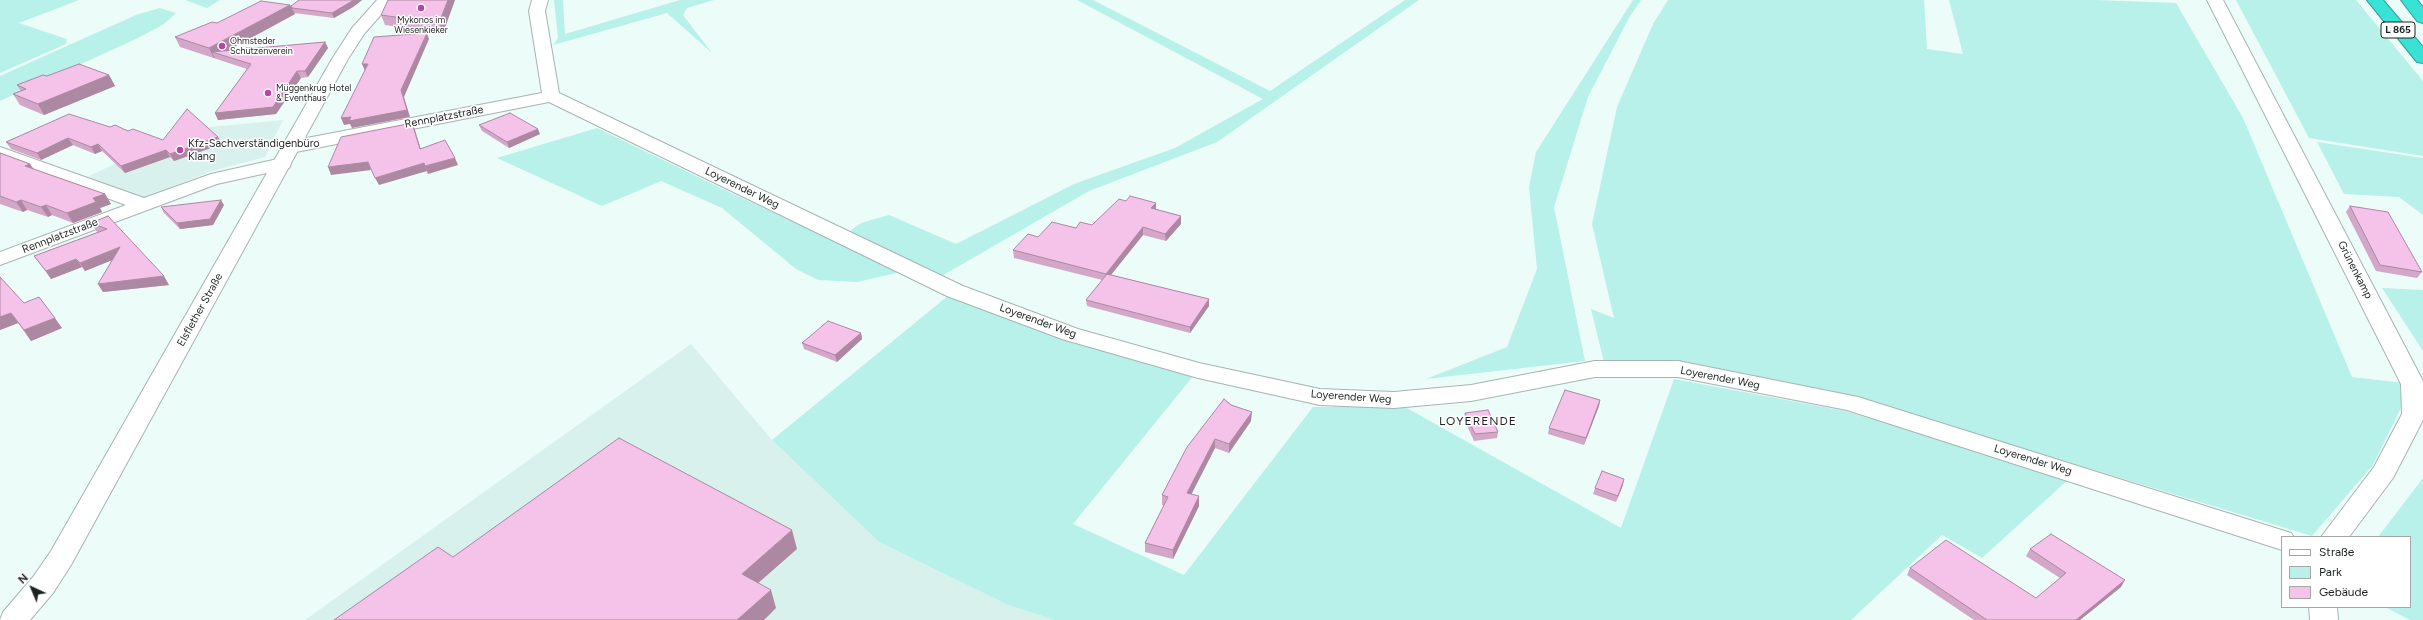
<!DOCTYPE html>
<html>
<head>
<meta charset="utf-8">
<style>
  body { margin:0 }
  #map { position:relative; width:2423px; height:620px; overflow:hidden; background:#ecfcf9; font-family:Figtree,sans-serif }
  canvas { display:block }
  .legend { position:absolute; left:2281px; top:536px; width:130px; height:72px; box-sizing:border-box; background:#fff; border:1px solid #a5a7a7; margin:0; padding:5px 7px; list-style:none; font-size:12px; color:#1e2322 }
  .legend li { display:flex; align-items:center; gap:8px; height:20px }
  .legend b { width:20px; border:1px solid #a5a7a7 }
  .north { position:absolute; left:12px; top:568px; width:40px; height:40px; -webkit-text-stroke:3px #fff; paint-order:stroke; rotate:316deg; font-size:11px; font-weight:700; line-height:16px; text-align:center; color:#1e2322 }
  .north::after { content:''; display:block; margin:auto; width:14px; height:18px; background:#1e2322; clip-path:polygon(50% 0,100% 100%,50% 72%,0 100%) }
</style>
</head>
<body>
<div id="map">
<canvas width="2423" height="620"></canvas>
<ul class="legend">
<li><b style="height:5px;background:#fff"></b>Straße</li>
<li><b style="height:11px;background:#b7f1ea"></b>Park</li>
<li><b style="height:11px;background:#f5c2e9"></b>Gebäude</li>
</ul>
<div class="north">N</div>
</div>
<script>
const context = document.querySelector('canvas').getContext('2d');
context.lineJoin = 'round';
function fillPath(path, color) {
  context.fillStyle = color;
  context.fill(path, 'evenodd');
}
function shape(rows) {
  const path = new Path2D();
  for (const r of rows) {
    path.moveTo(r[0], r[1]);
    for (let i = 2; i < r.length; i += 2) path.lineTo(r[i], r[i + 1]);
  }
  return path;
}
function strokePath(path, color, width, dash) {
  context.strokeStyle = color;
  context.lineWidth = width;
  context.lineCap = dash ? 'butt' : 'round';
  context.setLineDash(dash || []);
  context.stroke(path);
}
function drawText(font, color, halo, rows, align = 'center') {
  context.font = font + ' Figtree,sans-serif';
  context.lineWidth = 3;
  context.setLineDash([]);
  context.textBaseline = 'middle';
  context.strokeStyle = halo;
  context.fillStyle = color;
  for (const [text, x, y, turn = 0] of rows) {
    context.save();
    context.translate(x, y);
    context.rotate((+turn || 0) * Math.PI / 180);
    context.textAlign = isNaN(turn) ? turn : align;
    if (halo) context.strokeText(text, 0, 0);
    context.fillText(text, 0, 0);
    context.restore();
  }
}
fillPath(shape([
  [283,120,265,157,212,171,143,198,87,177,189,129],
  [691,344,772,440,879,542,1008,605,1055,620,305,620]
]), '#d8f1ed');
fillPath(shape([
  [0,0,79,0,19,23,67,39,66,44,0,73],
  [185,0,220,0,207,8],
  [554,0,563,0,565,34,680,0,714,0,687,8,683,15,712,53,667,13,553,45,558,38],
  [1077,0,1093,0,1270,91,1405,0,1419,0,1217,142,1089,191,940,277,850,231,861,223,889,215,956,244,1074,184,1175,148,1263,99],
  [1633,0,1641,0,1630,16,1588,97,1554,207,1585,361,1426,379,1507,347,1537,269,1529,187,1536,152],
  [1668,0,1924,0,1927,49,1963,54,1949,0,2096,0,2176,3,2243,118,2352,377,2404,383,2402,406,2373,465,2312,536,1853,397,1604,362,1591,309,1614,318,1592,224,1617,107,1653,24],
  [2236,0,2356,0,2423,81,2423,156,2309,138],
  [160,8,176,13,164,24,138,38,0,101,0,76,136,15],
  [597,128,727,191,901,272,857,282,818,280,796,269,722,208,661,181,602,206,497,158],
  [2317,142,2423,158,2423,215,2399,197,2344,194],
  [2382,288,2423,290,2423,351],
  [949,295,1194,375,1073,524,1184,575,1313,407,1405,407,1621,528,1674,379,1845,411,2070,478,1982,558,1942,535,1851,620,1055,620,1008,605,879,542,772,440],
  [2423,478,2423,620,2410,620,2385,607,2410,607,2410,537,2378,537]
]), '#b7f1ea');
const street = shape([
  [532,0,548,0,545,11,559,93,963,286,1078,329,1199,363,1320,389,1394,392,1471,385,1595,361,1678,361,1858,397,2291,533,2294,537,2282,537,2282,550,1847,410,1678,377,1595,377,1471,401,1394,408,1320,405,1198,378,1062,339,947,296,549,102,291,153,284,151,282,147,284,143,291,141,542,93,529,11,532,0],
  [2207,0,2223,0,2423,381,2423,420,2393,478,2349,537,2321,537,2374,467,2402,414,2401,384,2207,0],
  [0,147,144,198,211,174,282,158,289,160,291,164,289,168,217,184,0,265,0,252,126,205,0,159,0,147],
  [2309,607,2337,607,2338,620,2310,620,2309,607]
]);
const secondary = shape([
  [377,0,394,0,364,34,348,59,71,565,53,593,30,620,0,620,3,612,33,577,51,551,332,59,352,28,377,0]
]);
const highway = shape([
  [2367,0,2383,0,2423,47,2423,63,2417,62,2367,0],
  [2401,0,2417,0,2423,7,2423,23,2417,21,2401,0]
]);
strokePath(street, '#a6b4b2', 2);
strokePath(secondary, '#a6b4b2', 2);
strokePath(highway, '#2f9f96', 2);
fillPath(street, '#fff');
fillPath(secondary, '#fff');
fillPath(highway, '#38e2d5');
fillPath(shape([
  [299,0,362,0,353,7,334,18,294,13,295,14,229,50,325,42,328,48,308,77,301,78,276,114,218,120,215,113,247,69,180,47,175,37,217,23,290,5,291,6],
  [455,0,443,33,385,25,381,15],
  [109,75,115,86,44,115,20,105,13,94,21,91,17,85,47,76],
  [479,125,540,134,509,148,482,131],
  [110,127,128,131,163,140,218,137,222,144,174,161,170,157,125,173,102,151,95,154,73,145,41,160,11,149,6,142],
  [0,153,30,164,34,169,105,194,111,204,100,208,102,212,73,223,52,215,48,217,27,210,23,212,0,204],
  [1126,201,1156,203,1156,209,1181,216,1181,224,1166,241,1143,235,1111,275,1209,299,1209,306,1190,333,1087,306,1086,300,1102,280,1014,258,1013,250,1038,237,1092,225],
  [224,205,213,225,180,229,164,213,161,207],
  [2350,206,2422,272,2417,278,2376,271,2346,212],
  [108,216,169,285,103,292,98,284,112,260,85,271,82,267,51,279,40,264,34,256,98,232,96,231,91,223],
  [24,303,62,328,31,341,18,323,0,330],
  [861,333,862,339,837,362,804,349,802,343],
  [1224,399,1251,421,1229,453,1215,448,1191,494,1199,506,1173,559,1145,552,1145,543,1164,505,1162,505,1162,495],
  [1600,400,1599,406,1584,445,1548,434,1549,428],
  [1465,413,1498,432,1497,438,1474,441,1464,419],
  [1623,485,1616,502,1593,494,1595,488],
  [2030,549,2121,587,2080,620,1974,620,1907,575,1910,568,2036,598,2060,578,2026,556]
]), '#d3a7c8');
fillPath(shape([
  [354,0,362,0,353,7,334,18,332,13],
  [448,0,455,0,443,33,439,23],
  [290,5,295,14,221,54,212,52,215,58,214,58,209,48],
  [427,33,429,39,404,97,410,117,352,128,350,124,344,125,341,118,401,90],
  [325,42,328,48,308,77,305,71],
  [362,64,368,64,365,71],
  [297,71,301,78,276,114,218,120,215,113],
  [109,75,115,86,44,115,38,104],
  [412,123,415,130,423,156,420,149],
  [538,129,540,134,509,148,507,142],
  [218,137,222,144,174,161,170,154],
  [68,138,73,145,41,160,37,153],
  [98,144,102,151,95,154,91,147],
  [166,150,170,157,125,173,121,166],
  [455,158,458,165,428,174,425,166],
  [368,162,371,170,331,175,328,167],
  [424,163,427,171,379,185,375,178],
  [30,164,36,174,25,166],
  [105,194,111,204,100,208,102,212,73,223,67,213,93,198],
  [21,200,27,210,23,212,16,202],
  [221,200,224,205,213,225,180,229,177,223],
  [1156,203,1156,211,1151,208],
  [46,205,52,215,48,217,41,207],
  [1181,216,1181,224,1166,241,1165,234],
  [1143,227,1143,235,1106,281,1106,274],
  [120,247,125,255,85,271,80,263],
  [76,259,82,267,51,279,46,271],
  [164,276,169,285,103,292,98,284],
  [1209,299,1209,306,1190,333,1190,327],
  [11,313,18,323,0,330,0,317],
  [55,318,62,328,31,341,24,330],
  [861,333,862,339,837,362,835,355],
  [1600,400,1599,406,1584,445,1586,438],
  [1252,412,1251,421,1229,453,1229,444],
  [1215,439,1215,448,1187,503,1187,493],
  [1624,479,1623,485,1616,502,1618,496],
  [1199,496,1199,506,1173,559,1173,550],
  [792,530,797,549,748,592,742,574],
  [2125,580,2121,587,2080,620,2076,620],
  [771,590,776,608,764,620,737,620]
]), '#ac88a3');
const building = shape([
  [299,0,354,0,332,13,292,8,291,6,299,0],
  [388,0,448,0,439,23,381,15,388,0],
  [261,1,290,5,209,48,175,37,212,22,217,23,261,1],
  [427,33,401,90,407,110,349,121,351,117,341,118,368,64,362,64,374,37,427,33],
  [325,42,305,71,297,71,273,107,215,113,251,64,212,52,325,42],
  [79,64,109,75,38,104,13,94,26,89,17,85,43,75,47,76,79,64],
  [187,109,218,137,170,154,166,150,121,166,98,144,91,147,68,138,37,153,6,142,69,114,110,127,115,125,128,131,133,129,163,140,187,109],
  [510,113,538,129,507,142,479,125,510,113],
  [412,123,420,149,445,140,455,158,425,166,424,163,375,178,368,162,328,167,341,137,412,123],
  [0,153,30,164,25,166,105,194,93,198,96,202,67,213,46,205,41,207,21,200,16,202,0,196,0,153],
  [1130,196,1156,203,1151,208,1181,216,1165,234,1143,227,1106,274,1013,250,1028,234,1038,237,1052,222,1076,228,1080,222,1092,225,1119,199,1126,201,1130,196],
  [221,200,210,219,177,223,161,207,221,200],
  [2350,206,2388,212,2422,272,2380,265,2350,206],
  [108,216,164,276,98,284,120,247,80,263,76,259,46,271,34,256,107,229,91,223,108,216],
  [1107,274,1209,299,1190,327,1086,300,1107,274],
  [0,277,24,303,39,297,55,318,24,330,11,313,0,317,0,277],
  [828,321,861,333,835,355,802,343,828,321],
  [1565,390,1600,400,1586,438,1549,428,1565,390],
  [1224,399,1231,405,1252,412,1229,444,1215,439,1187,493,1199,496,1173,550,1145,543,1168,497,1162,495,1187,447,1224,399],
  [1488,410,1498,432,1475,434,1465,413,1488,410],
  [619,438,792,530,742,574,771,590,737,620,334,620,438,547,453,557,619,438],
  [1602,471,1624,479,1618,496,1595,488,1602,471],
  [2051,534,2125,580,2076,620,1987,620,1910,568,1946,540,2036,598,2066,573,2030,549,2051,534]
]);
fillPath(building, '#f5c2e9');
strokePath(building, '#ac88a3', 1);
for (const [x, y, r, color] of [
  [421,8,4,"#b646a3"],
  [222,46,4,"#b646a3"],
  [268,93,4,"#b646a3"],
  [180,150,4,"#b646a3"]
]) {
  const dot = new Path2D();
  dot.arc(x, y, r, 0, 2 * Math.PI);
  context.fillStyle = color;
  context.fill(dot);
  strokePath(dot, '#fff', 1.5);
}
drawText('9px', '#1e2322', '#fff', [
  ["Mykonos im",421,20,"center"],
  ["Wiesenkieker",421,30,"center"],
  ["Ohmsteder",230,41],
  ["Schützenverein",230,51],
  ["Müggenkrug Hotel",276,88],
  ["& Eventhaus",276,98]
], 'left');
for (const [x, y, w] of [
  [2398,30,34]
]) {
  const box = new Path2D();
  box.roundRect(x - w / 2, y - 8, w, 16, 3);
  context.fillStyle = '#fff';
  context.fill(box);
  strokePath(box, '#1e2322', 1);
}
drawText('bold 10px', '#1e2322', null, [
  ["L 865",2398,30]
]);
drawText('11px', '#1e2322', '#fff', [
  ["Rennplatzstraße",444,117,-11],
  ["Loyerender Weg",742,188,26],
  ["Rennplatzstraße",60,236,-21],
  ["Grünenkamp",2355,270,63],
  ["Elsflether Straße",200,310,-61],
  ["Loyerender Weg",1038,321,20],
  ["Loyerender Weg",1720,378,11],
  ["Loyerender Weg",1351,397,4],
  ["Loyerender Weg",2033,460,17]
]);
drawText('11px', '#1e2322', '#fff', [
  ["Kfz-Sachverständigenbüro",188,144],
  ["Klang",188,157]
], 'left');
context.letterSpacing = '1px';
drawText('12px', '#1e2322', '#fff', [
  ["LOYERENDE",1478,421]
]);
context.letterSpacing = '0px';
</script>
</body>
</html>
